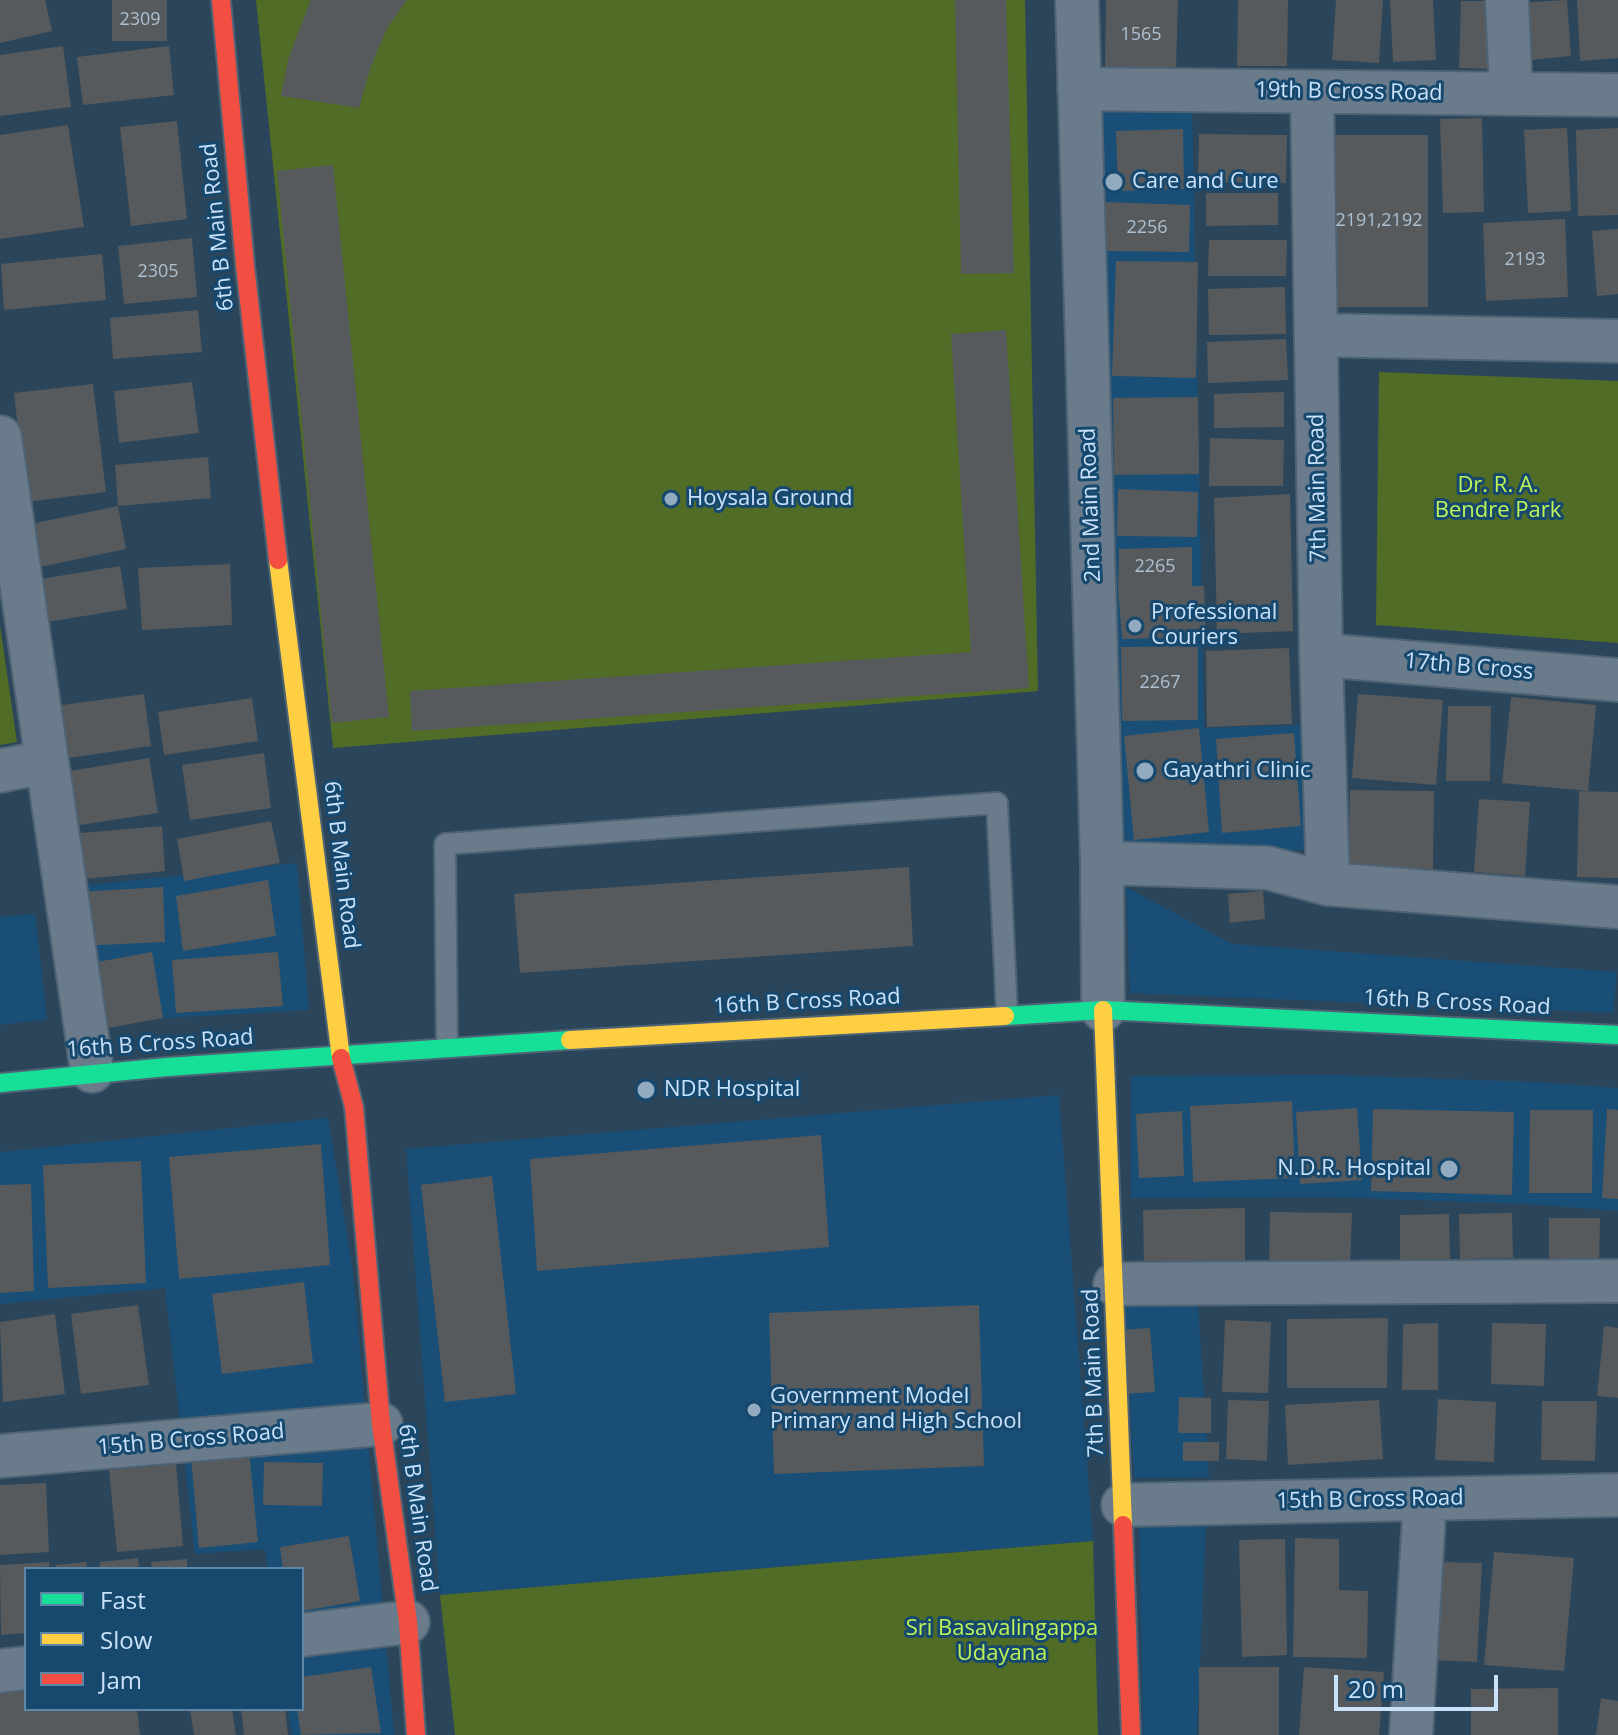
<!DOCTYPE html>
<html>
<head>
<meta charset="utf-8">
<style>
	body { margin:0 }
	#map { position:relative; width:1618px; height:1735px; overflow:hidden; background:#2b455a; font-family:"Open Sans",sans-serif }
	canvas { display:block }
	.legend { position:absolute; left:24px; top:1567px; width:280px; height:144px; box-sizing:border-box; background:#17486e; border:2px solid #5e86a6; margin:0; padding:10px 14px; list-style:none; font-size:24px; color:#c9e2f9 }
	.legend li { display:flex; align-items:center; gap:16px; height:40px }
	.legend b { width:40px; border:2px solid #5e86a6 }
	.scale { position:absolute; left:1334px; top:1675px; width:164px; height:36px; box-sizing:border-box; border:4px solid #c9e2f9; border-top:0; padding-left:10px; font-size:24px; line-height:28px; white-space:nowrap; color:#c9e2f9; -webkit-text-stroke:6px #17486e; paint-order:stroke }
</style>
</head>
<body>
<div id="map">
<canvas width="1618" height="1735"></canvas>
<ul class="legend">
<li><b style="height:10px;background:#16e098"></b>Fast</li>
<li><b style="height:10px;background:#ffcf43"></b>Slow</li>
<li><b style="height:10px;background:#f24e42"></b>Jam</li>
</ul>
<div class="scale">20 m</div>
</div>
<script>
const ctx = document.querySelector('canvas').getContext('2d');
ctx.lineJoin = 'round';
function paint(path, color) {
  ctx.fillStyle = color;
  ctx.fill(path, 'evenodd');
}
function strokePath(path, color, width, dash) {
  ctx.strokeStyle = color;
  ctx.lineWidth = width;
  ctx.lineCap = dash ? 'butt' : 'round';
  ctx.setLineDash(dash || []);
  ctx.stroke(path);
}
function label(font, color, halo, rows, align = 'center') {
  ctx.font = font + ' "Open Sans",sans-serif';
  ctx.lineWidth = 6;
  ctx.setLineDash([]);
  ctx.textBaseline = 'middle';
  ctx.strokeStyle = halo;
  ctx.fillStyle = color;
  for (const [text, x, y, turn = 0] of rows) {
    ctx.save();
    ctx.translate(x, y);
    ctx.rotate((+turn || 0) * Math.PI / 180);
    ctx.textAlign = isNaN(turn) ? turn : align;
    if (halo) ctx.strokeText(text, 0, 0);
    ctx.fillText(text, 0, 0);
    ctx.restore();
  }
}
paint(new Path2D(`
	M 1093,99 L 1192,102 L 1204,728 L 1303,725 L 1310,850 L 1114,852 Z
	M 297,863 L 309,1010 L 92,1022 L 71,887 Z
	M 1126,887 L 1232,944 L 1617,972 L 1613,1013 L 1130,993 Z
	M 35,914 L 47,1019 L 0,1025 L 0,917 Z
	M 1333,1075 L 1536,1082 L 1618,1088 L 1618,1211 L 1528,1204 L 1331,1197 L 1131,1198 L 1131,1076 Z
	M 1059,1095 L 1093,1541 L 440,1595 L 406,1149 Z
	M 328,1118 L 353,1271 L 394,1735 L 292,1735 L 288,1709 L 302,1709 L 302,1569 L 268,1569 L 265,1549 L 195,1554 L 165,1288 L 0,1304 L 0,1152 Z
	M 1125,1303 L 1198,1304 L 1209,1477 L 1134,1478 Z
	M 1139,1522 L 1206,1522 L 1197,1735 L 1143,1735 Z`), '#194e77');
paint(new Path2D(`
	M 256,0 L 1025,0 L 1038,691 L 333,748 Z
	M 1379,372 L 1618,381 L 1618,643 L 1376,625 Z
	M 0,625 L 17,742 L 0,745 Z
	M 1093,1541 L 1098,1735 L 455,1735 L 440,1595 Z`), '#506c26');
paint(new Path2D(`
	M 0,0 L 45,0 L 52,31 L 0,43 Z
	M 112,0 L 167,0 L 167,41 L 112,41 Z
	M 311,0 L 407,0 L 386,30 L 370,69 L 359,108 L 281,96 L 289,56 Z
	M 955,0 L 1006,0 L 1014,273 L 961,274 Z
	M 1106,0 L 1178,0 L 1176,70 L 1105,69 Z
	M 1238,0 L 1288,0 L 1287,66 L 1237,66 Z
	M 1336,0 L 1383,0 L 1379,63 L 1332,60 Z
	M 1390,0 L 1433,0 L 1436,60 L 1393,62 Z
	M 1567,0 L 1571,56 L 1520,61 L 1516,3 Z
	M 1577,0 L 1618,0 L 1618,58 L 1580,61 Z
	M 1461,1 L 1497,1 L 1495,69 L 1459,68 Z
	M 63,46 L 71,107 L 0,116 L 0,55 Z
	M 169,46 L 174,95 L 83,105 L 77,57 Z
	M 1482,118 L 1484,212 L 1443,213 L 1440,119 Z
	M 177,121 L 187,219 L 131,226 L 120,127 Z
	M 68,125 L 84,227 L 0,239 L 0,135 Z
	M 1567,128 L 1571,211 L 1528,213 L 1524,130 Z
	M 1618,128 L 1618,215 L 1578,216 L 1576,130 Z
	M 1183,129 L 1184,189 L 1118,191 L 1116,131 Z
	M 1199,134 L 1287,135 L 1286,183 L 1198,182 Z
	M 1330,135 L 1428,135 L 1428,307 L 1330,307 Z
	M 333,165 L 389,717 L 332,723 L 277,171 Z
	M 1206,193 L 1278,193 L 1278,225 L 1206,226 Z
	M 1105,202 L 1190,205 L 1189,252 L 1103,251 Z
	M 1565,219 L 1568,297 L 1486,301 L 1483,223 Z
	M 1618,229 L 1618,294 L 1597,296 L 1592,231 Z
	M 192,238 L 197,297 L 124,304 L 118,246 Z
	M 1209,240 L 1287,240 L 1286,276 L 1208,276 Z
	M 102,254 L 106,300 L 4,310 L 1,264 Z
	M 1116,261 L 1198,262 L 1196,378 L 1112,376 Z
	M 1285,287 L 1286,334 L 1209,335 L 1208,289 Z
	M 198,310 L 202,352 L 113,359 L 110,318 Z
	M 1006,330 L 1029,688 L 412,731 L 410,691 L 971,652 L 951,334 Z
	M 1286,339 L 1288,380 L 1208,383 L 1207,342 Z
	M 192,382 L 199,433 L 119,443 L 114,391 Z
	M 93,384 L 106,492 L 26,502 L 14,393 Z
	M 1284,392 L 1284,427 L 1214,428 L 1214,394 Z
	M 1198,397 L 1199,474 L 1114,475 L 1113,398 Z
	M 1210,438 L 1284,440 L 1283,486 L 1209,486 Z
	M 208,457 L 211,498 L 118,506 L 115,465 Z
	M 1118,489 L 1198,492 L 1197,537 L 1117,536 Z
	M 1290,494 L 1293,631 L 1217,634 L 1214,498 Z
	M 118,506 L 126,549 L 35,568 L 26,525 Z
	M 1192,547 L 1192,586 L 1204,586 L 1206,637 L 1122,639 L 1118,588 L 1119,549 Z
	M 230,564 L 232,625 L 142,630 L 138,568 Z
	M 120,566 L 127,609 L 35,624 L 28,581 Z
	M 1198,646 L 1198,720 L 1122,721 L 1121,647 Z
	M 1289,648 L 1292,724 L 1207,727 L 1206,651 Z
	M 144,694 L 151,746 L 55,760 L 48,707 Z
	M 1358,694 L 1443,700 L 1436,785 L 1352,778 Z
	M 1511,697 L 1596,705 L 1588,791 L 1502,783 Z
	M 252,698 L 258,741 L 164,755 L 158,712 Z
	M 1448,706 L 1491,706 L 1490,781 L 1446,781 Z
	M 1199,728 L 1209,832 L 1134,840 L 1124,736 Z
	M 1294,733 L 1301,826 L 1222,833 L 1216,739 Z
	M 264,753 L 271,808 L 190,820 L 182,765 Z
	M 149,758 L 158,813 L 61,828 L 52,774 Z
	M 1350,790 L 1434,791 L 1433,874 L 1348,874 Z
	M 1579,791 L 1618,792 L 1618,878 L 1577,877 Z
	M 1479,799 L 1530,802 L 1525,876 L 1474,872 Z
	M 271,821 L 280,863 L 184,881 L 177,839 Z
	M 162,826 L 165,871 L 74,880 L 70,834 Z
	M 909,867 L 913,946 L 520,973 L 514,894 Z
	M 268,880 L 276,936 L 183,951 L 176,896 Z
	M 163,887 L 165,942 L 80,946 L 77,892 Z
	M 1263,891 L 1265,919 L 1230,923 L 1228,894 Z
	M 152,952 L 163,1018 L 108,1028 L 97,962 Z
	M 278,952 L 283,1006 L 176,1013 L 172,960 Z
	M 1292,1101 L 1295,1178 L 1193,1182 L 1190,1106 Z
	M 1357,1108 L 1362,1180 L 1300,1184 L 1296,1112 Z
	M 1373,1109 L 1514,1112 L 1512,1195 L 1371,1191 Z
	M 1607,1109 L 1618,1110 L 1618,1199 L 1602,1198 Z
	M 1530,1110 L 1593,1110 L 1592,1193 L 1529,1193 Z
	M 1182,1111 L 1184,1176 L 1139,1178 L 1136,1114 Z
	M 821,1135 L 829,1247 L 537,1271 L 530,1159 Z
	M 321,1144 L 330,1265 L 179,1279 L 169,1157 Z
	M 141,1161 L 146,1283 L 48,1288 L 43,1165 Z
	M 492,1176 L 516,1394 L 445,1402 L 421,1185 Z
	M 31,1184 L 34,1291 L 0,1293 L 0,1185 Z
	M 1245,1208 L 1245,1265 L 1144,1267 L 1143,1210 Z
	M 1270,1212 L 1352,1213 L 1350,1267 L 1269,1267 Z
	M 1512,1213 L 1513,1258 L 1460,1259 L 1459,1214 Z
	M 1449,1214 L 1450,1261 L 1400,1262 L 1400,1215 Z
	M 1549,1218 L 1600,1218 L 1599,1263 L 1549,1263 Z
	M 304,1282 L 313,1363 L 222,1374 L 212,1294 Z
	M 138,1305 L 149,1385 L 81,1394 L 71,1314 Z
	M 979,1305 L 984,1466 L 774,1474 L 769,1313 Z
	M 55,1314 L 65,1394 L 3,1402 L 0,1322 Z
	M 1388,1318 L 1387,1388 L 1287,1388 L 1287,1319 Z
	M 1225,1320 L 1271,1322 L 1268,1393 L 1222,1392 Z
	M 1438,1323 L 1438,1390 L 1402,1390 L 1403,1324 Z
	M 1492,1323 L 1546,1324 L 1544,1386 L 1491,1384 Z
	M 1604,1326 L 1618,1328 L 1618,1398 L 1597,1396 Z
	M 1150,1328 L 1155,1392 L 1124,1394 L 1120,1330 Z
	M 1179,1397 L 1211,1398 L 1211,1433 L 1178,1433 Z
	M 1438,1399 L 1496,1402 L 1494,1462 L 1435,1460 Z
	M 1228,1400 L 1269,1401 L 1267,1461 L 1226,1459 Z
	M 1379,1400 L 1383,1459 L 1288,1465 L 1285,1405 Z
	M 1542,1401 L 1597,1401 L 1595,1461 L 1541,1460 Z
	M 1183,1442 L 1219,1442 L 1219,1461 L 1183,1461 Z
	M 249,1451 L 258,1542 L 199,1548 L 191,1457 Z
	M 264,1462 L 323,1463 L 322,1506 L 263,1505 Z
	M 176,1464 L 183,1546 L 117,1552 L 109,1470 Z
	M 46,1483 L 49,1552 L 0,1555 L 0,1485 Z
	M 349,1536 L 360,1601 L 302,1611 L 302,1569 L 283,1569 L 280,1547 Z
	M 1295,1538 L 1339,1539 L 1339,1590 L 1368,1591 L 1367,1658 L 1293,1657 Z
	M 1285,1539 L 1287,1655 L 1242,1657 L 1239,1540 Z
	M 1494,1552 L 1574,1558 L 1564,1671 L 1484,1665 Z
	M 138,1558 L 139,1569 L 100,1569 L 100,1562 Z
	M 187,1559 L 187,1569 L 152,1569 L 151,1562 Z
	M 49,1562 L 49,1569 L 26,1569 L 26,1633 L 1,1635 L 0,1565 Z
	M 86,1562 L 87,1569 L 56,1569 L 56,1565 Z
	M 1440,1562 L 1482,1563 L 1477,1662 L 1434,1660 Z
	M 371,1667 L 381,1733 L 301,1735 L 297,1709 L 302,1709 L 302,1677 Z
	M 1199,1667 L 1279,1667 L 1279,1735 L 1199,1735 Z
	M 1304,1667 L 1384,1672 L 1379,1735 L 1299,1735 Z
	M 1558,1688 L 1558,1735 L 1471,1735 L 1471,1689 Z
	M 26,1689 L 26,1709 L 137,1709 L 140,1735 L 0,1735 L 0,1692 Z
	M 1601,1698 L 1618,1701 L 1618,1735 L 1596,1735 Z
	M 190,1709 L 232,1709 L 236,1735 L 194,1735 Z
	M 241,1709 L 285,1709 L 288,1735 L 244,1735 Z`), '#565a5c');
const lane = new Path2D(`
	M 447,1047 L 445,844 L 997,803 L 1007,1014`);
const street = new Path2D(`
	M 1077,0 L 1102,863 L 1103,1010
	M 1507,0 L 1511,94
	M 1079,89 L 1618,95
	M 1312,92 L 1321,655 L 1328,884
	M 1316,335 L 1618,341
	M 0,437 L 92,1071
	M 1321,655 L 1618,680
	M 0,771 L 45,762
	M 1102,863 L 1268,868 L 1328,884 L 1618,907
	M 1115,1284 L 1618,1281
	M 0,1456 L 381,1424
	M 1123,1505 L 1618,1495
	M 302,1635 L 408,1622
	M 0,1671 L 26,1668
	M 1411,1735 L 1425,1499`);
const fast = new Path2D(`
	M 1005,1016 L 1103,1010 L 1618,1035
	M 0,1083 L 167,1067 L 570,1040`);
const slow = new Path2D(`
	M 278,560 L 341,1058
	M 1103,1010 L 1123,1525
	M 570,1040 L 1005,1016`);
const jam = new Path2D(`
	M 221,0 L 245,265 L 278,560
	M 341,1058 L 354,1107 L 381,1424 L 408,1622 L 416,1735
	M 1123,1525 L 1131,1735`);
strokePath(lane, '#4e6374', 24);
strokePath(street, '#4e6374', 46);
strokePath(fast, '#4e6374', 22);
strokePath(slow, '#4e6374', 22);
strokePath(jam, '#4e6374', 22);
strokePath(lane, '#6a7c8c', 20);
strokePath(street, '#6a7c8c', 42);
strokePath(fast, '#16e098', 18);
strokePath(slow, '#ffcf43', 18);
strokePath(jam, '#f24e42', 18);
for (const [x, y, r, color] of [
	[1114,182,10,"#92abc1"],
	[671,499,8,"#92abc1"],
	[1135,626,8,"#92abc1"],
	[1145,771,10,"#92abc1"],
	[646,1090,10,"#92abc1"],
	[1449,1169,10,"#92abc1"],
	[754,1410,8,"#92abc1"]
]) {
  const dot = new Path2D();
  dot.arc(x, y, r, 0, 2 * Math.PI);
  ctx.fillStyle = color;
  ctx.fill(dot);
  strokePath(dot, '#17486e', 3);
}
label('18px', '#acc0d2', null, [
	["2309",140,20],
	["1565",1141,35],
	["2191,2192",1379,221],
	["2256",1147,228],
	["2193",1525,260],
	["2305",158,272],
	["2265",1155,567],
	["2267",1160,683]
]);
label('22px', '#c9e2f9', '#17486e', [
	["19th B Cross Road",1349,92,1],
	["6th B Main Road",218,227,-96],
	["7th Main Road",1318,488,-91],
	["2nd Main Road",1091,505,-92],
	["17th B Cross",1469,667,5],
	["6th B Main Road",341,865,83],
	["16th B Cross Road",807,1002,-3],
	["16th B Cross Road",1457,1003,3],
	["16th B Cross Road",160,1044,-4],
	["7th B Main Road",1094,1373,-92],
	["15th B Cross Road",191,1440,-5],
	["15th B Cross Road",1370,1500,-1],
	["6th B Main Road",417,1508,82]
]);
label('22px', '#c9e2f9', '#17486e', [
	["Care and Cure",1132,182],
	["Hoysala Ground",687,499],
	["Professional",1151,613],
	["Couriers",1151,638],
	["Gayathri Clinic",1163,771],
	["NDR Hospital",664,1090],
	["N.D.R. Hospital",1431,1169,"right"],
	["Government Model",770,1397],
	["Primary and High School",770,1422]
], 'left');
label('22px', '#bef358', '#17486e', [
	["Dr. R. A.",1498,486],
	["Bendre Park",1498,511],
	["Sri Basavalingappa",1002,1629],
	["Udayana",1002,1654]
]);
</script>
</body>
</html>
